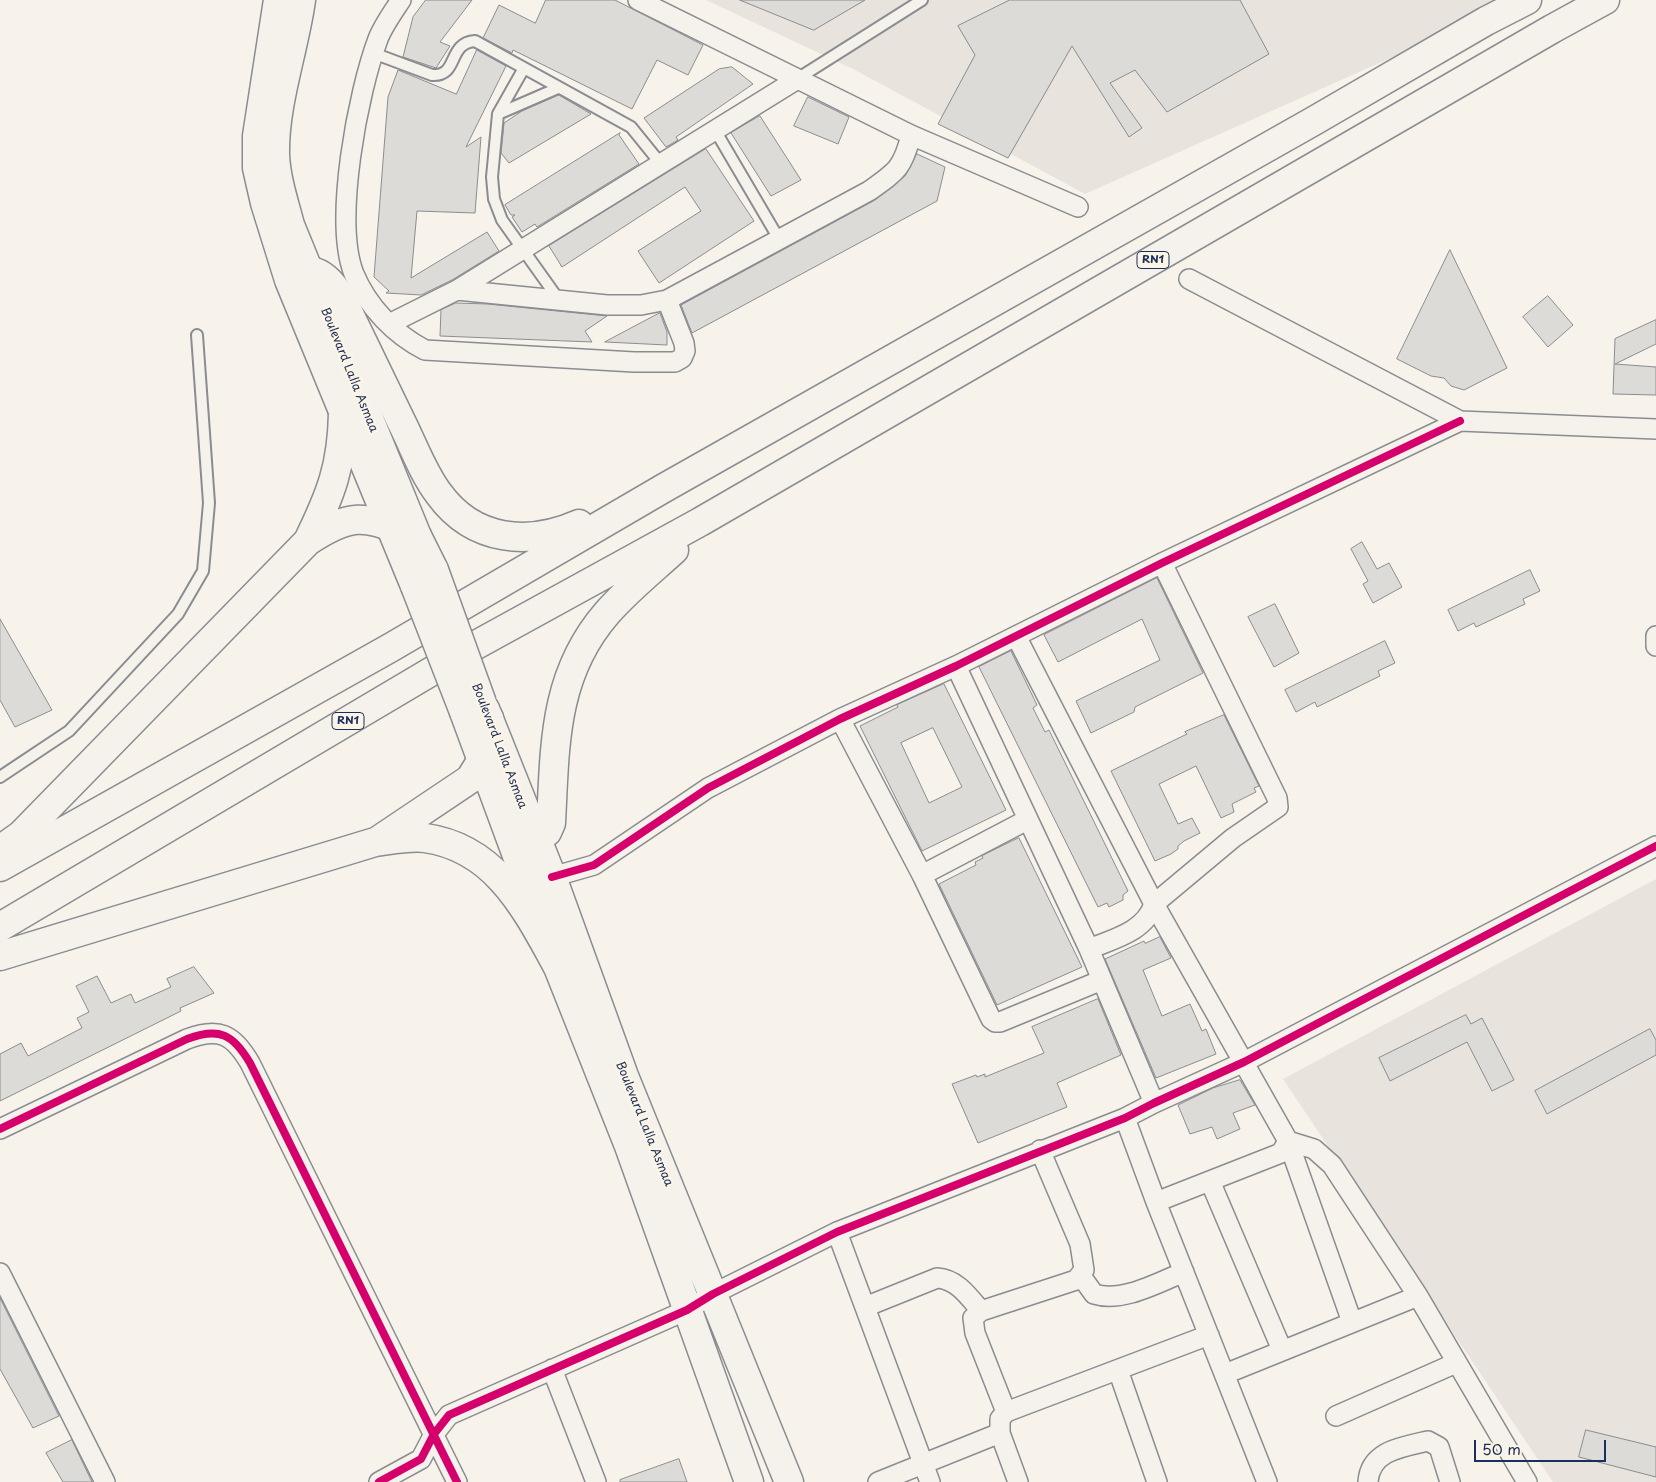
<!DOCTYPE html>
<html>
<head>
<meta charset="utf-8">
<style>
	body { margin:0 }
	#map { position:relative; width:1656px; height:1482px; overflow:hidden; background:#f7f3ea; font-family:"Playpen Sans",sans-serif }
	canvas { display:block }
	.scale { position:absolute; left:1474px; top:1440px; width:132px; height:22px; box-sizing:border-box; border:2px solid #1b2f5e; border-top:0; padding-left:6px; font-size:15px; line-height:18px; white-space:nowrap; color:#1b2f5e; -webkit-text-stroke:4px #fcf5e5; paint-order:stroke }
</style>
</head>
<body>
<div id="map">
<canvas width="1656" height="1482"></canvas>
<div class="scale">50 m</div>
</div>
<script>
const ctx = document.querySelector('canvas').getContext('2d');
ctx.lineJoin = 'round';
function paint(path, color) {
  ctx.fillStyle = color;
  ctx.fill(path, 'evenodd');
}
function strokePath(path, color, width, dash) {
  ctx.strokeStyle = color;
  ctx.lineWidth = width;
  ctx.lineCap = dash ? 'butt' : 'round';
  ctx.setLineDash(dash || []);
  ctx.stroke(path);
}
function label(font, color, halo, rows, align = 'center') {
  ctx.font = font + ' "Playpen Sans",sans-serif';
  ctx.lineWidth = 5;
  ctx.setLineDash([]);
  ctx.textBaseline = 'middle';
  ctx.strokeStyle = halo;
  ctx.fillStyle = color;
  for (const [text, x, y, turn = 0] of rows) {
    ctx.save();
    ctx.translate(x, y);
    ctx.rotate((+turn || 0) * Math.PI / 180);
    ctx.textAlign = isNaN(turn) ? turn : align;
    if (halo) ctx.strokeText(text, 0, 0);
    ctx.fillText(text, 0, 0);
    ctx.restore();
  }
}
paint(new Path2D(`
	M 706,0 L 1521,0 L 1085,194 L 855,70 Z
	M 1656,879 L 1656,1482 L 1553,1482 L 1283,1079 Z`), '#e8e4dd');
const building = new Path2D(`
	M 426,0 L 472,0 L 440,42 L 450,46 L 436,68 L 403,57 L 413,17 Z
	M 546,0 L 615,0 L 703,45 L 688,75 L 657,60 L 632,109 L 513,50 L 512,53 L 483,38 L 499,5 L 535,23 Z
	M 740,0 L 865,0 L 814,30 Z
	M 1010,0 L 1240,0 L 1269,54 L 1167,112 L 1135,70 L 1110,83 L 1142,128 L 1129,137 L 1072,46 L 1008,158 L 938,124 L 975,55 L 958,26 Z
	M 477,50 L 506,66 L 466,147 L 481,137 L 475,213 L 417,211 L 411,278 L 487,232 L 499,251 L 452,280 L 421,295 L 386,293 L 389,291 L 374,277 L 388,97 L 398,70 L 456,94 Z
	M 732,67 L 753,84 L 676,137 L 678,140 L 666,147 L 644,118 L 719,69 Z
	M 559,95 L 591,114 L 509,163 L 501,153 L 504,123 L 522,111 Z
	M 808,97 L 849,117 L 838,144 L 794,126 Z
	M 760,116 L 801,180 L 771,196 L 731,133 Z
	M 620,133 L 619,135 L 639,164 L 537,227 L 535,224 L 522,232 L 512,217 L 515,215 L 511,215 L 505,205 Z
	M 706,149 L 754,221 L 659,283 L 638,251 L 701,211 L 685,187 L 562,267 L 549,246 Z
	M 917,154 L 945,167 L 937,201 L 692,333 L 681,305 L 875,200 L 905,176 Z
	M 1450,250 L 1507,368 L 1464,390 L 1451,386 L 1444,378 L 1431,376 L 1397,359 Z
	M 1548,296 L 1573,325 L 1548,347 L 1523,317 Z
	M 456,303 L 488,304 L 607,316 L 585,331 L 592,342 L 440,336 L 441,310 Z
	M 660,313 L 667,332 L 667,345 L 605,342 Z
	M 1656,320 L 1656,344 L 1615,364 L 1656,367 L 1656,395 L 1613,394 L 1615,339 Z
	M 1362,542 L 1377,569 L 1389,563 L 1402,587 L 1373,603 L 1363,584 L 1368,581 L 1351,549 Z
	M 1530,570 L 1540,591 L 1523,599 L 1525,604 L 1476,627 L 1474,623 L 1458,631 L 1448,610 Z
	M 1157,578 L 1203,673 L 1135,707 L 1134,712 L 1091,733 L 1076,701 L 1160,660 L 1142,619 L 1058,662 L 1044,635 Z
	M 1275,604 L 1299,653 L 1274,667 L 1248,617 Z
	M 0,619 L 52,710 L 15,727 L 0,700 Z
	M 1385,641 L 1395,663 L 1378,671 L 1380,676 L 1317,707 L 1315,702 L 1296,712 L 1285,690 Z
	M 1011,651 L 1037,705 L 1033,708 L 1045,732 L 1049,730 L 1128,891 L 1123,895 L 1123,900 L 1109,907 L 1107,903 L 1098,907 L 979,667 Z
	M 944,684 L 1006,810 L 922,851 L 860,726 L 898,707 L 897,705 ZM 933,728 L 962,787 L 929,803 L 901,743 Z
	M 1224,715 L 1259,786 L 1254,788 L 1256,792 L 1232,804 L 1234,812 L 1221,818 L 1196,766 L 1159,784 L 1178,824 L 1192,818 L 1200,833 L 1184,841 L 1178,846 L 1178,849 L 1171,854 L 1155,861 L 1111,771 L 1187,734 L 1185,732 Z
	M 1019,838 L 1082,967 L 997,1005 L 939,884 L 976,865 L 975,862 L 983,858 L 982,856 Z
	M 1160,937 L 1171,958 L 1143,970 L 1162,1016 L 1190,1004 L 1202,1031 L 1206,1029 L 1216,1054 L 1156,1078 L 1105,959 L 1144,941 L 1145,943 Z
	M 194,967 L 214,993 L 180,1008 L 181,1011 L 0,1101 L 0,1054 L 21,1043 L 28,1056 L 82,1028 L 77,1018 L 89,1012 L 76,986 L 97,976 L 111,1003 L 131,994 L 135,1003 L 171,987 L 167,979 Z
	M 1098,999 L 1121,1055 L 1057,1083 L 1067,1107 L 978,1143 L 952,1084 L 976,1075 L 977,1077 L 985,1074 L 985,1077 L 1044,1053 L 1032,1027 Z
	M 1466,1015 L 1471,1024 L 1482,1018 L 1514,1080 L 1492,1091 L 1467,1042 L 1390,1081 L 1379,1058 Z
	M 1650,1029 L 1656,1040 L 1656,1055 L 1547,1114 L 1535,1091 Z
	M 1240,1080 L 1255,1105 L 1233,1113 L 1240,1129 L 1217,1139 L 1212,1127 L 1190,1134 L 1178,1105 L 1213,1088 Z
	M 0,1298 L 59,1416 L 33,1428 L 0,1369 Z
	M 1586,1430 L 1656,1447 L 1656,1477 L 1579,1457 Z
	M 72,1440 L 92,1482 L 63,1482 L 46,1453 Z
	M 679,1459 L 687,1482 L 620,1482 L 620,1480 Z`);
paint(building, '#dddbd7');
strokePath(building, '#8a8c91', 1);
const lane = new Path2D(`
	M 373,53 L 432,75 C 459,77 447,43 475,41 L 631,127 L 661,164
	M 524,68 L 498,114 L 492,177 L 494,199 L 502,220 L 559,300
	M 797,79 L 922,0
	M 498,114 L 558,88
	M 715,130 L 779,239
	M 0,777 L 69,731 L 178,614 L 203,571 L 209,503 L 197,335`);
const street = new Path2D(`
	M 401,0 C 393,12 383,26 378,39 C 358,92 333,221 354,274 C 368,307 394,334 425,350 L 634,362 L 675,362 L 682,358 L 685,351 L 684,343 L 667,300
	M 638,0 L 911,135 L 1078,207
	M 1189,279 L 1460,421 L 1656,429
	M 457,290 L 607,305 L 641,305 L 667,300 L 869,191 C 896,172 903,168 911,135
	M 389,324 L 457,290 L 796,80
	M 1016,636 L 1154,904 L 1288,1141 L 1352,1322
	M 1656,636 L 1656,646
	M 956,666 L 1089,949 L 1154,1103
	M 840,719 L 922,875 L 991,1019 L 995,1022 L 1000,1022 L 1102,980
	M 922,875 L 1027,820
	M 552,877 L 594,865 L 708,788 L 840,719 L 956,666 L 1162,563 L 1460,421
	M 1089,949 C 1113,939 1145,932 1154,904 L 1233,838 L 1278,807 L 1277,798 L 1162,563
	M 1125,1118 L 1156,1202 L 1267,1482
	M 0,1129 L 187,1039 C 219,1027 233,1034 250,1063 L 457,1482
	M 1210,1181 L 1282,1350
	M 1156,1202 L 1281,1153 L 1288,1141 L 1314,1149 L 1332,1165 L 1418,1296 L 1527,1482
	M 837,1232 L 930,1482
	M 0,1273 L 105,1482
	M 1081,1276 L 1094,1294 C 1122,1303 1157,1283 1184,1272
	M 865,1307 L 937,1278 C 957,1279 969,1297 981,1311
	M 552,1369 L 596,1482
	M 1118,1370 L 1157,1482
	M 1225,1374 L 1418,1296
	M 1006,1412 L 975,1333 L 973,1318 L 981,1311 L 1076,1280 L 1084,1270 L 1080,1244 L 1040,1150
	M 1336,1416 L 1456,1363
	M 379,1482 L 421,1459 L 434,1434 L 449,1415 L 687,1310 L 713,1294 L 837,1232 L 1125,1118 L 1154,1103 L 1244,1062 L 1656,846
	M 878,1482 L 1000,1433
	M 1018,1482 L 1000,1433 L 1000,1419 L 1006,1412 L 1209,1335
	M 1368,1482 C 1370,1451 1401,1447 1428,1441 L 1439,1447 L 1450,1482`);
const secondary = new Path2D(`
	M 278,0 L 257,136 L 257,168 L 265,203 L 289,280 L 415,586
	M 301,0 C 294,50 274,104 275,154 C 276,179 284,202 290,225 L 417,536 L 434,570
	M 485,709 L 552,877 L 624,1076 L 789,1482
	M 464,712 L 558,967 L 629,1146 L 749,1482`);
const highway = new Path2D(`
	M 309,271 C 332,273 345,305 354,324 C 370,357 386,390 402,423 C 414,447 423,473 439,494 C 474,542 529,546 579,524
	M 308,541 C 357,509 366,518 417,536
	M 379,840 L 470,779 L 483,758 L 489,718
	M 536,840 L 547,832 L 551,823 C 555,746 553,675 607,613 C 627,590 651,571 674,550
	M 0,850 L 21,835 L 308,541 C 331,494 342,466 343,413
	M 0,867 L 390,648 L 664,488 L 1312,122 L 1486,21 L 1527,0
	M 0,927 L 476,645 L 700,522 L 1552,29 L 1605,0
	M 0,956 L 375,842 C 391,840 410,836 425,838 C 497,848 527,911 558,967`);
strokePath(lane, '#8a8c91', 14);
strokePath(street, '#8a8c91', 22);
strokePath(secondary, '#8a8c91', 31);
strokePath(highway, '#8a8c91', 31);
strokePath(lane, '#f5f2ec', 10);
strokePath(street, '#f5f2ec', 19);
strokePath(secondary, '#f5f2ec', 28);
strokePath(highway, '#f5f2ec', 28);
const secondaryBridge = new Path2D(`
	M 434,570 L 482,703
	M 415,586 L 464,712`);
strokePath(secondaryBridge, '#8a8c91', 31, []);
strokePath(secondaryBridge, '#f5f2ec', 28);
strokePath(new Path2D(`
	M 552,877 L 594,865 L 708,788 L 840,719 L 956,666 L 1162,563 L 1460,421
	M 0,1129 L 187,1039 C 219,1027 233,1034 250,1063 L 457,1482
	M 379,1482 L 421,1459 L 434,1434 L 449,1415 L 687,1310 L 713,1294 L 837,1232 L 1125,1118 L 1154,1103 L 1244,1062 L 1656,846`), '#d6006c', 8);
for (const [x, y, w] of [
	[1153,260,32],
	[348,721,32]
]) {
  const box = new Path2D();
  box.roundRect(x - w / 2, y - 8.5, w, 17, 4);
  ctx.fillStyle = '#fcf5e5';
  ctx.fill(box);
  strokePath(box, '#1b2f5e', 1);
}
label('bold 11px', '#1b2f5e', null, [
	["RN1",1153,260],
	["RN1",348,721]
]);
label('12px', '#1b2f5e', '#fcf5e5', [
	["Boulevard Lalla Asmaa",349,370,68],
	["Boulevard Lalla Asmaa",499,746,69],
	["Boulevard Lalla Asmaa",644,1124,68]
]);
</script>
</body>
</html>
